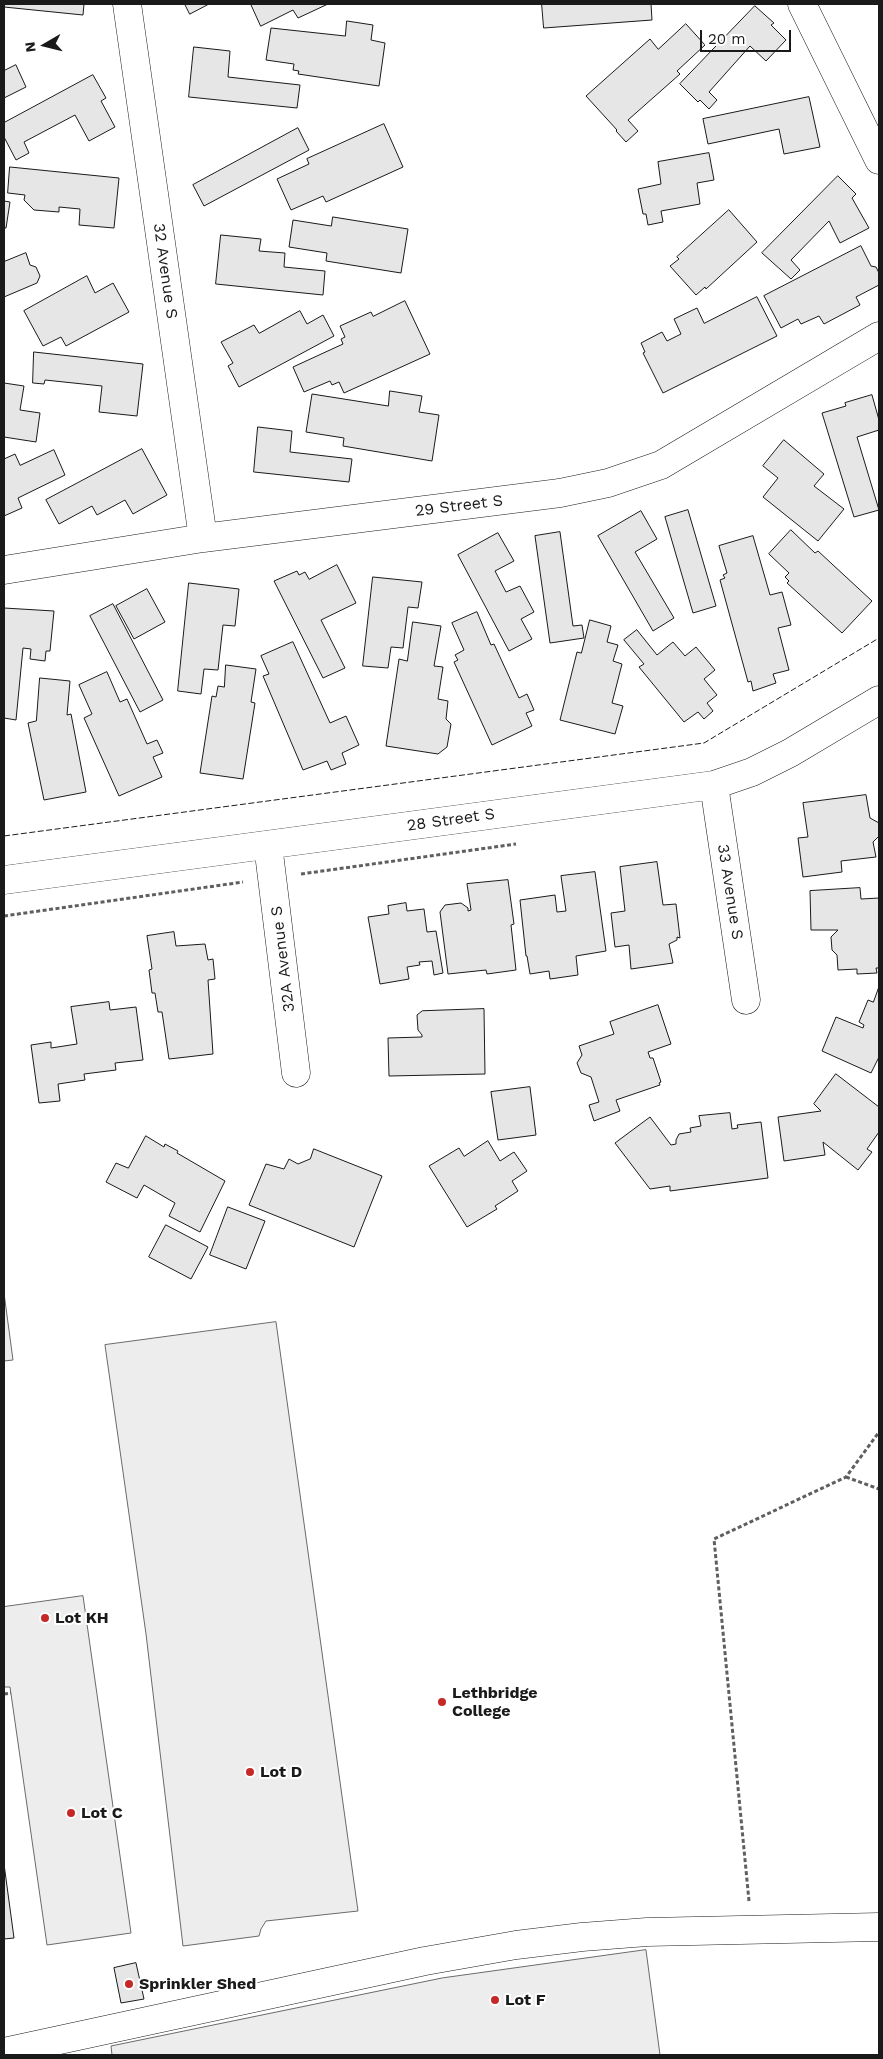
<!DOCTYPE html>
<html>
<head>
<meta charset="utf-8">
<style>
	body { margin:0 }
	#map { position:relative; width:883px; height:2059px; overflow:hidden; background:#fff; font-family:"Work Sans",sans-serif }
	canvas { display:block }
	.frame { position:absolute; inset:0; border:5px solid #1a1a1a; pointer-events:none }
	.north { position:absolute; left:20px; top:20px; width:50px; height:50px; -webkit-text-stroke:4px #fff; paint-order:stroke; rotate:262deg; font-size:14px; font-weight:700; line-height:20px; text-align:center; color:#1a1a1a }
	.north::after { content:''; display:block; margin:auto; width:18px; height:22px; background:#1a1a1a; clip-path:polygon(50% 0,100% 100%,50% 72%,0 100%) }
	.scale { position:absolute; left:700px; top:30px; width:91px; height:22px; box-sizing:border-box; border:2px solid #1a1a1a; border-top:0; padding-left:6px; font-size:15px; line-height:18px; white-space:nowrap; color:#1a1a1a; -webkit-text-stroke:4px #fff; paint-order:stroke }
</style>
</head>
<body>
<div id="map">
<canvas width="883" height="2059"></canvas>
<div class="frame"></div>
<div class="north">N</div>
<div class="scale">20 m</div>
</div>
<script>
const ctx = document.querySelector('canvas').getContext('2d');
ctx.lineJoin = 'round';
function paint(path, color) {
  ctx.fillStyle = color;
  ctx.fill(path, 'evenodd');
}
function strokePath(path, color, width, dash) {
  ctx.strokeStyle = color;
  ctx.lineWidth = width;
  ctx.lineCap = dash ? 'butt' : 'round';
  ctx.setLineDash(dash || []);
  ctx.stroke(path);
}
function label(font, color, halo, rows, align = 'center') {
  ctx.font = font + ' "Work Sans",sans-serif';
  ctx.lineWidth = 4;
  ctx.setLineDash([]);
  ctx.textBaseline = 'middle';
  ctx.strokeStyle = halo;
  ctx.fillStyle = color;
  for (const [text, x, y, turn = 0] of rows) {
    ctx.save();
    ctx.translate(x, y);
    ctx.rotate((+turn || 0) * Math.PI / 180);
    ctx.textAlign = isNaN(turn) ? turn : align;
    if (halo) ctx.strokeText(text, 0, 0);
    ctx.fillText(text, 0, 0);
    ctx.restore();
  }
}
const parking = new Path2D(`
	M 4,1293 L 13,1360 L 4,1361 Z
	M 276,1322 L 358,1911 L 266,1921 L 261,1929 L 259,1936 L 183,1946 L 146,1634 L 105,1345 Z
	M 83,1596 L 131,1933 L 47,1945 L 10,1687 L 4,1687 L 4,1607 Z
	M 646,1950 L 660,2055 L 112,2055 L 111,2046 L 442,1978 Z`);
paint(parking, '#ededed');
strokePath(parking, '#6a6a6a', 1);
const building = new Path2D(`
	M 4,4 L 84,4 L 83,15 L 4,7 Z
	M 185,4 L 209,4 L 190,14 Z
	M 251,4 L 328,4 L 298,18 L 293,10 L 261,26 Z
	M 542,4 L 651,4 L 652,20 L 544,28 Z
	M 755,6 L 774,23 L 771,25 L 786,40 L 766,61 L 750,46 L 709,92 L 717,100 L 709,109 L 700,100 L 698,102 L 680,84 Z
	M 347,21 L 373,25 L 371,40 L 385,43 L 379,86 L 298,74 L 299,71 L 293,70 L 294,64 L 266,60 L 271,28 L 345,36 Z
	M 686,24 L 705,45 L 677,71 L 680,74 L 628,120 L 638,131 L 626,142 L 616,131 L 617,130 L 586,96 L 650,39 L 658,49 Z
	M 194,47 L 230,51 L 228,77 L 300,85 L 297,108 L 189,97 Z
	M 16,65 L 26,87 L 4,98 L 4,71 Z
	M 93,75 L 106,98 L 101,101 L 115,127 L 89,141 L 75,115 L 24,142 L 29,153 L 16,160 L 4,137 L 4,123 Z
	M 809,97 L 820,147 L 784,154 L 779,129 L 708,144 L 703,119 Z
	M 384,124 L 403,167 L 326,202 L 323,196 L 291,210 L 277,179 L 309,164 L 307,159 Z
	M 298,128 L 309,150 L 204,206 L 193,185 Z
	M 709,153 L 714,180 L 697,183 L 700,204 L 661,211 L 663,222 L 648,225 L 646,214 L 643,214 L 638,189 L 661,184 L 658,162 Z
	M 10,167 L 119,178 L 114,228 L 79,225 L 80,209 L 59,207 L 59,212 L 34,210 L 24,200 L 25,195 L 8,193 Z
	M 838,176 L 856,194 L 852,198 L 869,228 L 840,243 L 829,221 L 791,260 L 800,270 L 791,279 L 762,253 Z
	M 4,201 L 10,202 L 6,228 L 4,228 Z
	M 729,210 L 757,242 L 706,289 L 705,287 L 696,295 L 670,266 L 679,259 L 677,257 Z
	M 333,217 L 408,229 L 401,273 L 326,261 L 327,253 L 289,247 L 293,220 L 331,226 Z
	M 221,235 L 261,239 L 259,251 L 285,253 L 284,267 L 325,271 L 323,295 L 216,284 Z
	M 861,246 L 871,266 L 876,267 L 879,273 L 879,285 L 856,297 L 860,305 L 824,324 L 819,316 L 801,324 L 798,319 L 781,328 L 764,296 Z
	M 26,253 L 30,265 L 36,267 L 40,276 L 37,283 L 4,297 L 4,262 Z
	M 87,276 L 95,293 L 113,283 L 129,312 L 66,346 L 61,337 L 43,346 L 24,311 Z
	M 757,297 L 777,336 L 663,393 L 643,353 L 645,352 L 641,343 L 662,332 L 667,341 L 681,334 L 674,319 L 697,308 L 704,323 Z
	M 405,301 L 430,354 L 344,393 L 339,382 L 332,385 L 330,381 L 304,392 L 293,367 L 343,344 L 341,339 L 345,337 L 340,326 L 371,312 L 373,316 Z
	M 300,311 L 307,324 L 323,315 L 334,336 L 239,387 L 228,366 L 233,363 L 221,342 L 254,325 L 259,333 Z
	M 34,352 L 143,364 L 137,416 L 99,412 L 102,386 L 45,380 L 44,384 L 33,383 Z
	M 4,383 L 24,386 L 20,410 L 40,413 L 36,442 L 4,437 Z
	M 390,391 L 422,396 L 419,412 L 439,415 L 432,461 L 343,446 L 344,438 L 306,432 L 312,394 L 388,406 Z
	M 872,395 L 879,420 L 879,430 L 857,437 L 879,510 L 854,517 L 822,413 L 846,406 L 845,403 Z
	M 258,427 L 292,431 L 290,452 L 352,459 L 349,482 L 254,472 Z
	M 784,440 L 824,474 L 814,486 L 844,509 L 818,541 L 763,497 L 778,478 L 763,466 Z
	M 142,449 L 167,495 L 133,514 L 125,500 L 97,515 L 92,506 L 59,524 L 46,500 Z
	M 54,450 L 65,475 L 18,498 L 22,508 L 4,516 L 4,459 L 15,454 L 20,465 Z
	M 688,510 L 716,606 L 693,613 L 665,517 Z
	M 641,511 L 657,539 L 635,552 L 674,618 L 653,631 L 598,536 Z
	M 791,530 L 815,553 L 818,551 L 872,601 L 842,633 L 787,583 L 789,581 L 785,577 L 789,573 L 769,554 Z
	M 560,532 L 573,626 L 582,625 L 584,638 L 550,643 L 535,536 Z
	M 498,533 L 514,561 L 495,571 L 506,592 L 520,586 L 534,612 L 521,619 L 532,639 L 509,651 L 458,555 Z
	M 753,536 L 770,595 L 782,592 L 791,625 L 778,628 L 789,670 L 773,674 L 776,683 L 753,691 L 751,681 L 748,682 L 720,580 L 725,578 L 723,575 L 727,573 L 719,546 Z
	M 337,565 L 356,603 L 321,620 L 345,668 L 323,678 L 274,581 L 297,571 L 299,575 L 305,572 L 309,579 Z
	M 373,577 L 422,582 L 418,608 L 408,607 L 403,648 L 391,647 L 388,668 L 363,666 Z
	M 189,583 L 239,589 L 235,626 L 223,625 L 218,670 L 204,669 L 201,694 L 178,691 Z
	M 147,589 L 165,622 L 134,639 L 116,606 Z
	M 113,604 L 163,700 L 140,712 L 90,616 Z
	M 4,608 L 54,611 L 50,651 L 46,651 L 45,661 L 30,659 L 31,649 L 23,648 L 16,720 L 4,718 Z
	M 477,612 L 491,645 L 494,644 L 519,698 L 527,694 L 534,710 L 526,713 L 532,726 L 492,745 L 454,662 L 458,660 L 455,655 L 464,650 L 452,623 Z
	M 590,620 L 611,626 L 607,642 L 618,645 L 613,661 L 622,664 L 612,703 L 623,706 L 615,734 L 560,720 L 577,652 L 581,653 Z
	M 413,622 L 441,626 L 434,666 L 443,667 L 438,699 L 448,701 L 446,719 L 451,724 L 447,747 L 438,754 L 386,746 L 399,659 L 407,661 Z
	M 637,630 L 657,655 L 673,642 L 685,656 L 696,647 L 715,670 L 704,679 L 717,695 L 707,703 L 713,711 L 704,719 L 698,712 L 684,722 L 639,667 L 644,664 L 624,640 Z
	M 293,642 L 330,723 L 346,716 L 359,745 L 342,753 L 346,764 L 331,770 L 327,761 L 303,770 L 263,676 L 269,674 L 261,656 Z
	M 226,665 L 256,669 L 251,702 L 255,703 L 243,779 L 200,773 L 212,696 L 216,697 L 218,686 L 224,687 Z
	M 107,672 L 120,702 L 127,699 L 147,744 L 157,740 L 163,753 L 153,757 L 162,777 L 119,796 L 84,718 L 92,714 L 79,685 Z
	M 40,678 L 70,681 L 67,715 L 71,714 L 86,792 L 44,800 L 28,723 L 36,721 Z
	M 866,795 L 870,818 L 879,823 L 879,836 L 873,842 L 876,857 L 841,861 L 842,872 L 803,877 L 798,838 L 808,837 L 803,803 Z
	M 657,862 L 663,905 L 676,904 L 680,938 L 677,937 L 677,940 L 669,944 L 673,963 L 631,969 L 629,945 L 615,947 L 611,913 L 625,911 L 620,867 Z
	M 595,872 L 606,951 L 576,956 L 578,975 L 550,979 L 549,971 L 530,974 L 527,956 L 526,956 L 520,900 L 555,895 L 557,912 L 566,911 L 561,876 Z
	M 508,880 L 514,924 L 511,925 L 516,970 L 487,974 L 486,970 L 448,974 L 440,912 L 445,905 L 461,903 L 468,908 L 468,911 L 471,910 L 467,884 Z
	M 860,888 L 861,899 L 879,898 L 879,968 L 876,968 L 877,973 L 857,974 L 857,969 L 838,970 L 837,955 L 832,950 L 831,937 L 838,930 L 811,930 L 810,891 Z
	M 406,903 L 407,911 L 424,909 L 427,932 L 436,931 L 443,973 L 434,975 L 432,961 L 419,962 L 420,965 L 407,967 L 409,979 L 380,984 L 368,917 L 389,914 L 388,906 Z
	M 174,932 L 176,946 L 205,944 L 208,960 L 213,959 L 215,979 L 208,980 L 213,1054 L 169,1059 L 162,1012 L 158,1012 L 155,993 L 152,993 L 149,970 L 152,969 L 147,936 Z
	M 879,987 L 879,1057 L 871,1073 L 822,1051 L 836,1017 L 863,1028 L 864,1025 L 859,1022 L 868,1000 L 873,1002 Z
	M 109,1002 L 110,1010 L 136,1007 L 143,1060 L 115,1063 L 116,1070 L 84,1074 L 85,1080 L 58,1084 L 60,1101 L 39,1103 L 31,1045 L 51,1042 L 51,1048 L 77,1044 L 71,1007 Z
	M 658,1005 L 671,1044 L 648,1052 L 650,1058 L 653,1058 L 661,1082 L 659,1083 L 660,1085 L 616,1100 L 620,1111 L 594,1121 L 589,1105 L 599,1102 L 591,1077 L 581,1073 L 577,1063 L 582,1055 L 579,1046 L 614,1034 L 610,1022 Z
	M 484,1009 L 485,1074 L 389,1076 L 388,1038 L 422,1037 L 422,1035 L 418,1030 L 417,1015 L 422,1011 Z
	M 836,1074 L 879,1107 L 879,1132 L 867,1149 L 872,1152 L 858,1170 L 823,1142 L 825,1155 L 784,1161 L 778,1117 L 821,1111 L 814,1104 Z
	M 530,1087 L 536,1135 L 498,1140 L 491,1092 Z
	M 730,1113 L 732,1129 L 738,1128 L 737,1125 L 761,1122 L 768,1178 L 670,1191 L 670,1186 L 650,1189 L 615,1143 L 650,1117 L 671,1145 L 676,1144 L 676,1140 L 679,1134 L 691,1132 L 690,1128 L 701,1126 L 699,1116 Z
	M 146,1136 L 164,1147 L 165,1144 L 178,1151 L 177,1153 L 225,1181 L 200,1232 L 169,1216 L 175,1203 L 144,1185 L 137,1198 L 106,1182 L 116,1163 L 128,1168 Z
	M 488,1141 L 500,1161 L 514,1152 L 527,1171 L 512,1181 L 518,1191 L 495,1206 L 497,1209 L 467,1227 L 429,1166 L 459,1148 L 464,1156 Z
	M 314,1149 L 382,1176 L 354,1247 L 249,1205 L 266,1164 L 284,1169 L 289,1159 L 298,1164 L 310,1159 Z
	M 228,1207 L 265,1221 L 246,1269 L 210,1255 Z
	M 166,1225 L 208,1247 L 191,1279 L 149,1257 Z
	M 4,1864 L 14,1938 L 4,1939 Z
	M 136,1963 L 144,1999 L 121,2003 L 114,1968 Z`);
paint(building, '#e6e6e6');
strokePath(building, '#1a1a1a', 1);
const minor = new Path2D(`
	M 127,4 L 203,538
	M 802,4 L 879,160
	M 4,570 L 203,538 L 560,493 L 608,483 L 661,465 L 879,336
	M 714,785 L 746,1000
	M 268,845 L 296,1073
	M 4,880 L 714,785 L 752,772 L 790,753 L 879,700
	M 4,2052 L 425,1961 L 516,1945 L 582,1937 L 647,1932 L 879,1927`);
strokePath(minor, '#1a1a1a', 29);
strokePath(new Path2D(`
	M 301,874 L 516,844
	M 4,916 L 243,882
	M 846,1477 L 879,1489
	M 4,1694 L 11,1693
	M 749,1901 L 714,1539 L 846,1477 L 879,1432`), '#5f5f5f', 3, [4, 2.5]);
strokePath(minor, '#fff', 28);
strokePath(new Path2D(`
	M 4,836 L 704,743 L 879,638`), '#1a1a1a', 1, [6, 2.5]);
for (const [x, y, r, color] of [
	[45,1618,5,"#c62828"],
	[442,1702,5,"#c62828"],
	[250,1772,5,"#c62828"],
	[71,1813,5,"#c62828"],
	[129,1984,5,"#c62828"],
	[495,2000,5,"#c62828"]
]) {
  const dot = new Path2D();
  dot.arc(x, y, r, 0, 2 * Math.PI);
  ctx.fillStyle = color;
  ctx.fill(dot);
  strokePath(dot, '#fff', 2);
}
label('16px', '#1a1a1a', '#fff', [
	["32 Avenue S",165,271,82],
	["29 Street S",459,506,-7],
	["28 Street S",451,820,-8],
	["33 Avenue S",730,892,81],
	["32A Avenue S",283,959,-97]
]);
label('bold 16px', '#1a1a1a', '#fff', [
	["Lot KH",55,1618],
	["Lethbridge",452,1693],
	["College",452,1711],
	["Lot D",260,1772],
	["Lot C",81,1813],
	["Sprinkler Shed",139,1984],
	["Lot F",505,2000]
], 'left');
</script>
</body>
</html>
